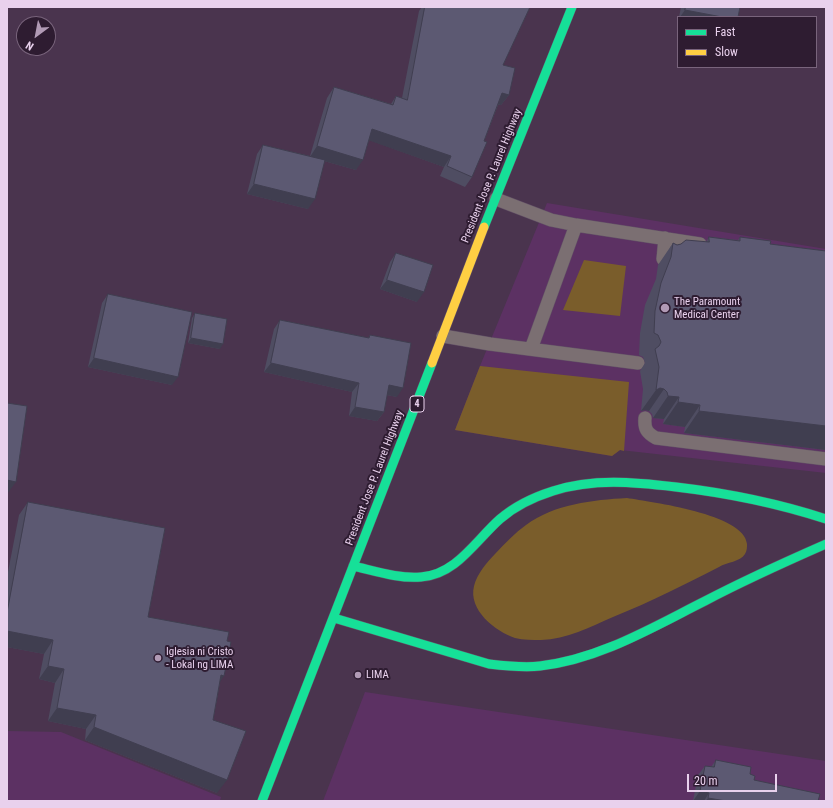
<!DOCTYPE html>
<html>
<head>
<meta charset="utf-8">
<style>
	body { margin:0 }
	#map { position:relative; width:833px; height:808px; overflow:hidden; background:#4a344e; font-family:"Roboto Condensed",sans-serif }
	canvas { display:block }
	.frame { position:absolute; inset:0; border:8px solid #e9d1ed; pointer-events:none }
	.legend { position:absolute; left:677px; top:16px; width:140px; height:52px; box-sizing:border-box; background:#2e1c31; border:1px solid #79647c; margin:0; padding:5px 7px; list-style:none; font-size:12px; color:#e9d1ed }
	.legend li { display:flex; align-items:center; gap:8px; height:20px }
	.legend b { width:20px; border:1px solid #79647c }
	.north { position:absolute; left:16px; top:16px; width:40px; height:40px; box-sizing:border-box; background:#2e1c31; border:1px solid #79647c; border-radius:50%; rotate:212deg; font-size:11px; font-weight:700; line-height:16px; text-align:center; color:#e9d1ed }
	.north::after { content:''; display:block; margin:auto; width:14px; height:18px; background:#b19ab5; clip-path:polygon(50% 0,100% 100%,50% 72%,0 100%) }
	.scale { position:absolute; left:687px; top:774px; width:90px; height:18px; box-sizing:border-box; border:2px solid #e9d1ed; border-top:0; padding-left:5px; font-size:12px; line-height:14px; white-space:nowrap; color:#e9d1ed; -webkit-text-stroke:3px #2e1c31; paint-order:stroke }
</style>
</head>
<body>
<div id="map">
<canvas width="833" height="808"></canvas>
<div class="frame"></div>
<ul class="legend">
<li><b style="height:5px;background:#16e098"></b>Fast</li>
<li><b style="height:5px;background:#ffcf43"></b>Slow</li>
</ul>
<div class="north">N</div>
<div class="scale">20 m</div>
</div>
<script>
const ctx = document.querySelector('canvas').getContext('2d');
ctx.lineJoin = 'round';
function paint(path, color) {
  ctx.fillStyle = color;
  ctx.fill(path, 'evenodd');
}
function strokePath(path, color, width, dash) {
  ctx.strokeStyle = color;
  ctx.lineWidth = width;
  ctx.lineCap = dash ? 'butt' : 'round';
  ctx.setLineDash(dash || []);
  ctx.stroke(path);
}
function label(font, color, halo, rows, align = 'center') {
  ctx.font = font + ' "Roboto Condensed",sans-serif';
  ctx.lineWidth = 4;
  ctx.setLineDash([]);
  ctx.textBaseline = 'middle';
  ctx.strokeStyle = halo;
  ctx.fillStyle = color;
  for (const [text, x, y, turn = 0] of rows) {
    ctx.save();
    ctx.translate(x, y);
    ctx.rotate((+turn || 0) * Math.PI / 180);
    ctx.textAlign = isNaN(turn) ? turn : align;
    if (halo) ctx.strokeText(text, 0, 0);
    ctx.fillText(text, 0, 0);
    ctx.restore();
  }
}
paint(new Path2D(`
	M 547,203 L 826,249 L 826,473 L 620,450 L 612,456 L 455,430 L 480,366 Z
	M 365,692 L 826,761 L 826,801 L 323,801 Z
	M 7,731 L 61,732 L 221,797 L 220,801 L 7,801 Z`), '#5c3163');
paint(new Path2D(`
	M 584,260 L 626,266 L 620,316 L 563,310 Z
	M 480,366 L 629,382 L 624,451 L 620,450 L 612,456 L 455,430 Z
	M 627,498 C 651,502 745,514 747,544 C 747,547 747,551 745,554 C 740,562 727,562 719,567 C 703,575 686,584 669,592 C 651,601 632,609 613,617 C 590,627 567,639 541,640 C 533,640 523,640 515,638 C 495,631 468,610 474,586 C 477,574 487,562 495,554 C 505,543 515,533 526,525 C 554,504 593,500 627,498 Z`), '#7a5d2b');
const lane = new Path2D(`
	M 496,199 L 551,220 L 576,225 L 700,244
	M 663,259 L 665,238
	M 443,336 L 490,344 L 638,363
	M 531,349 L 576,225
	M 645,418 C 644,429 647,433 656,438 L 826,459`);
const fast = new Path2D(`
	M 484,227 L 572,7
	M 353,566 C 375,571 399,579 421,577 C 456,575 476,540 500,519 C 515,506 534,497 553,491 C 593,478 634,482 676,487 C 727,493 777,503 826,519
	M 334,618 L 489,664 C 506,666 523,668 540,666 C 600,659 653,627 705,601 C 745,580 785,562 826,544
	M 262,801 L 432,363`);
const slow = new Path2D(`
	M 432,363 L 484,227`);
strokePath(lane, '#625066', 14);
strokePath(fast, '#625066', 10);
strokePath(slow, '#625066', 10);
strokePath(lane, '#7b6f72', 13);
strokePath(fast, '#16e098', 9);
strokePath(slow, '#ffcf43', 9);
paint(new Path2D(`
	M 422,7 L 530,7 L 503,65 L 509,95 L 501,105 L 498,105 L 484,141 L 472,177 L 465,187 L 440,176 L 444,167 L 369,140 L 356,170 L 324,161 L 308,209 L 247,194 L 257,154 L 263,145 L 310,156 L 327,98 L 334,87 L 391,104 L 396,96 L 402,98 L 419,11 Z
	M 681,7 L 740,7 L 738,17 L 679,17 Z
	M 709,237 L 738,240 L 740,237 L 770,244 L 826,251 L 826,450 L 684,433 L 685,427 L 663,424 L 664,419 L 653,418 L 652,414 L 649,411 L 645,410 L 641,411 L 643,389 L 640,371 L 645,363 L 643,357 L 639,355 L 640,333 L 645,305 L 656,279 L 658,265 L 673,243 L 677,245 L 706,242 Z
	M 396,253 L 417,302 L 380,289 L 390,262 Z
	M 108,294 L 172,385 L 88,367 L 102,303 Z
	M 195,313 L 220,349 L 188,343 L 192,318 Z
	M 280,320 L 368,338 L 370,335 L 397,397 L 387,395 L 384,412 L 377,421 L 349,416 L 352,392 L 264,372 L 274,329 Z
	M 28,502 L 148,617 L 220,682 L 213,720 L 217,793 L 85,740 L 86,729 L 48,721 L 55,683 L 39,679 L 44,654 L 7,647 L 7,577 L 19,515 Z
	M 716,760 L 750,774 L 754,780 L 818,801 L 693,801 L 698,775 L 705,766 L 711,767 Z`), '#4f4d62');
paint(new Path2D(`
	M 685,10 L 722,17 L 680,17 Z
	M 502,93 L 509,95 L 501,105 L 495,104 Z
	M 372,129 L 451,156 L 444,167 L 365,139 Z
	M 317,146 L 363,160 L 356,170 L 310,157 Z
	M 254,184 L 315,199 L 308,209 L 247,194 Z
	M 387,280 L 424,292 L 417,302 L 380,289 Z
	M 191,338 L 223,344 L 220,349 L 188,343 Z
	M 94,358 L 178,377 L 172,385 L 88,367 Z
	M 271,363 L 359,383 L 352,392 L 264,372 Z
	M 389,385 L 403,388 L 397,397 L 382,394 Z
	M 660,388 L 664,389 L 649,411 L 645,410 L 641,411 L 656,390 Z
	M 668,396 L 679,397 L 664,419 L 653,418 Z
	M 678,402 L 700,405 L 685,427 L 663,424 Z
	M 355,407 L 384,412 L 377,421 L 349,416 Z
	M 699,411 L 826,426 L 826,450 L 684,433 Z
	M 7,480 L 16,482 L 7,494 Z
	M 7,631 L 53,640 L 44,654 L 7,647 Z
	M 48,666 L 64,669 L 55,683 L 39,679 Z
	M 221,675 L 224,676 L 215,689 Z
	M 57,708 L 96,715 L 86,729 L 48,721 Z
	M 94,727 L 227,780 L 217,793 L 85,740 Z
	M 700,791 L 709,793 L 704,801 L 693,801 Z
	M 708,798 L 726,801 L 706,801 Z`), '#403e50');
const building = new Path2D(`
	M 425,7 L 530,7 L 503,65 L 515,68 L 509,95 L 502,93 L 484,141 L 487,142 L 472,177 L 447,166 L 451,156 L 372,129 L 363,160 L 317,146 L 334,87 L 393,105 L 396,96 L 407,100 Z
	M 686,7 L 740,7 L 738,17 L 722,17 L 685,10 Z
	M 263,145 L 325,160 L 315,199 L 254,184 Z
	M 709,237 L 740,241 L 740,237 L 771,241 L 770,244 L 826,251 L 826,426 L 699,411 L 700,405 L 678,402 L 679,397 L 668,396 L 667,392 L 664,389 L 660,388 L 656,390 L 659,367 L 655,349 L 659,346 L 661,342 L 658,335 L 654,333 L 655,311 L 661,283 L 671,257 L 673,243 L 677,245 L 681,244 L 686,240 L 709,242 Z
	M 396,253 L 433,265 L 424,292 L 387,280 Z
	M 108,294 L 192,312 L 178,377 L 94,358 Z
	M 195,313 L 227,319 L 223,344 L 191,338 Z
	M 280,320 L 369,338 L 370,335 L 411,343 L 403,388 L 389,385 L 384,412 L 355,407 L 359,383 L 271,363 Z
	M 7,403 L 27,406 L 16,482 L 7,480 Z
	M 28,502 L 165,528 L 148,617 L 229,632 L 227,641 L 231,642 L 224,676 L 221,675 L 213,720 L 246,731 L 227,780 L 94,727 L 96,715 L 57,708 L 64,669 L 48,666 L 53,640 L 7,631 L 7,613 Z
	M 716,760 L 751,767 L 750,774 L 755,776 L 754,780 L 820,794 L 818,801 L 726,801 L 708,798 L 709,793 L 700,791 L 705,766 L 714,767 Z`);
paint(building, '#5c5972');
strokePath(building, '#403e50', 1);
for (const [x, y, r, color] of [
	[665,308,5,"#b19ab5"],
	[158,658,4,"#b19ab5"],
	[358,675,4,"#b19ab5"]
]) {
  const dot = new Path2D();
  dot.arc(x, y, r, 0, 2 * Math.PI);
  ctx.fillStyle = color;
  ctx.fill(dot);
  strokePath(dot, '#2e1c31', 1.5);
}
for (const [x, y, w] of [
	[417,404,14]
]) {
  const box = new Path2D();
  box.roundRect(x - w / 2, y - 8, w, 16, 3);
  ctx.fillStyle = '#2e1c31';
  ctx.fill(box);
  strokePath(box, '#e9d1ed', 1);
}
label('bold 10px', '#e9d1ed', null, [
	["4",417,404]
]);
label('11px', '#e9d1ed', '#2e1c31', [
	["President Jose P. Laurel Highway",492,176,-68],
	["President Jose P. Laurel Highway",375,478,-69]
]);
label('11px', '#e9d1ed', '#2e1c31', [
	["The Paramount",674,302],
	["Medical Center",674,315],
	["Iglesia ni Cristo",166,652],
	["- Lokal ng LIMA",166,665],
	["LIMA",366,675]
], 'left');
</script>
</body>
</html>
